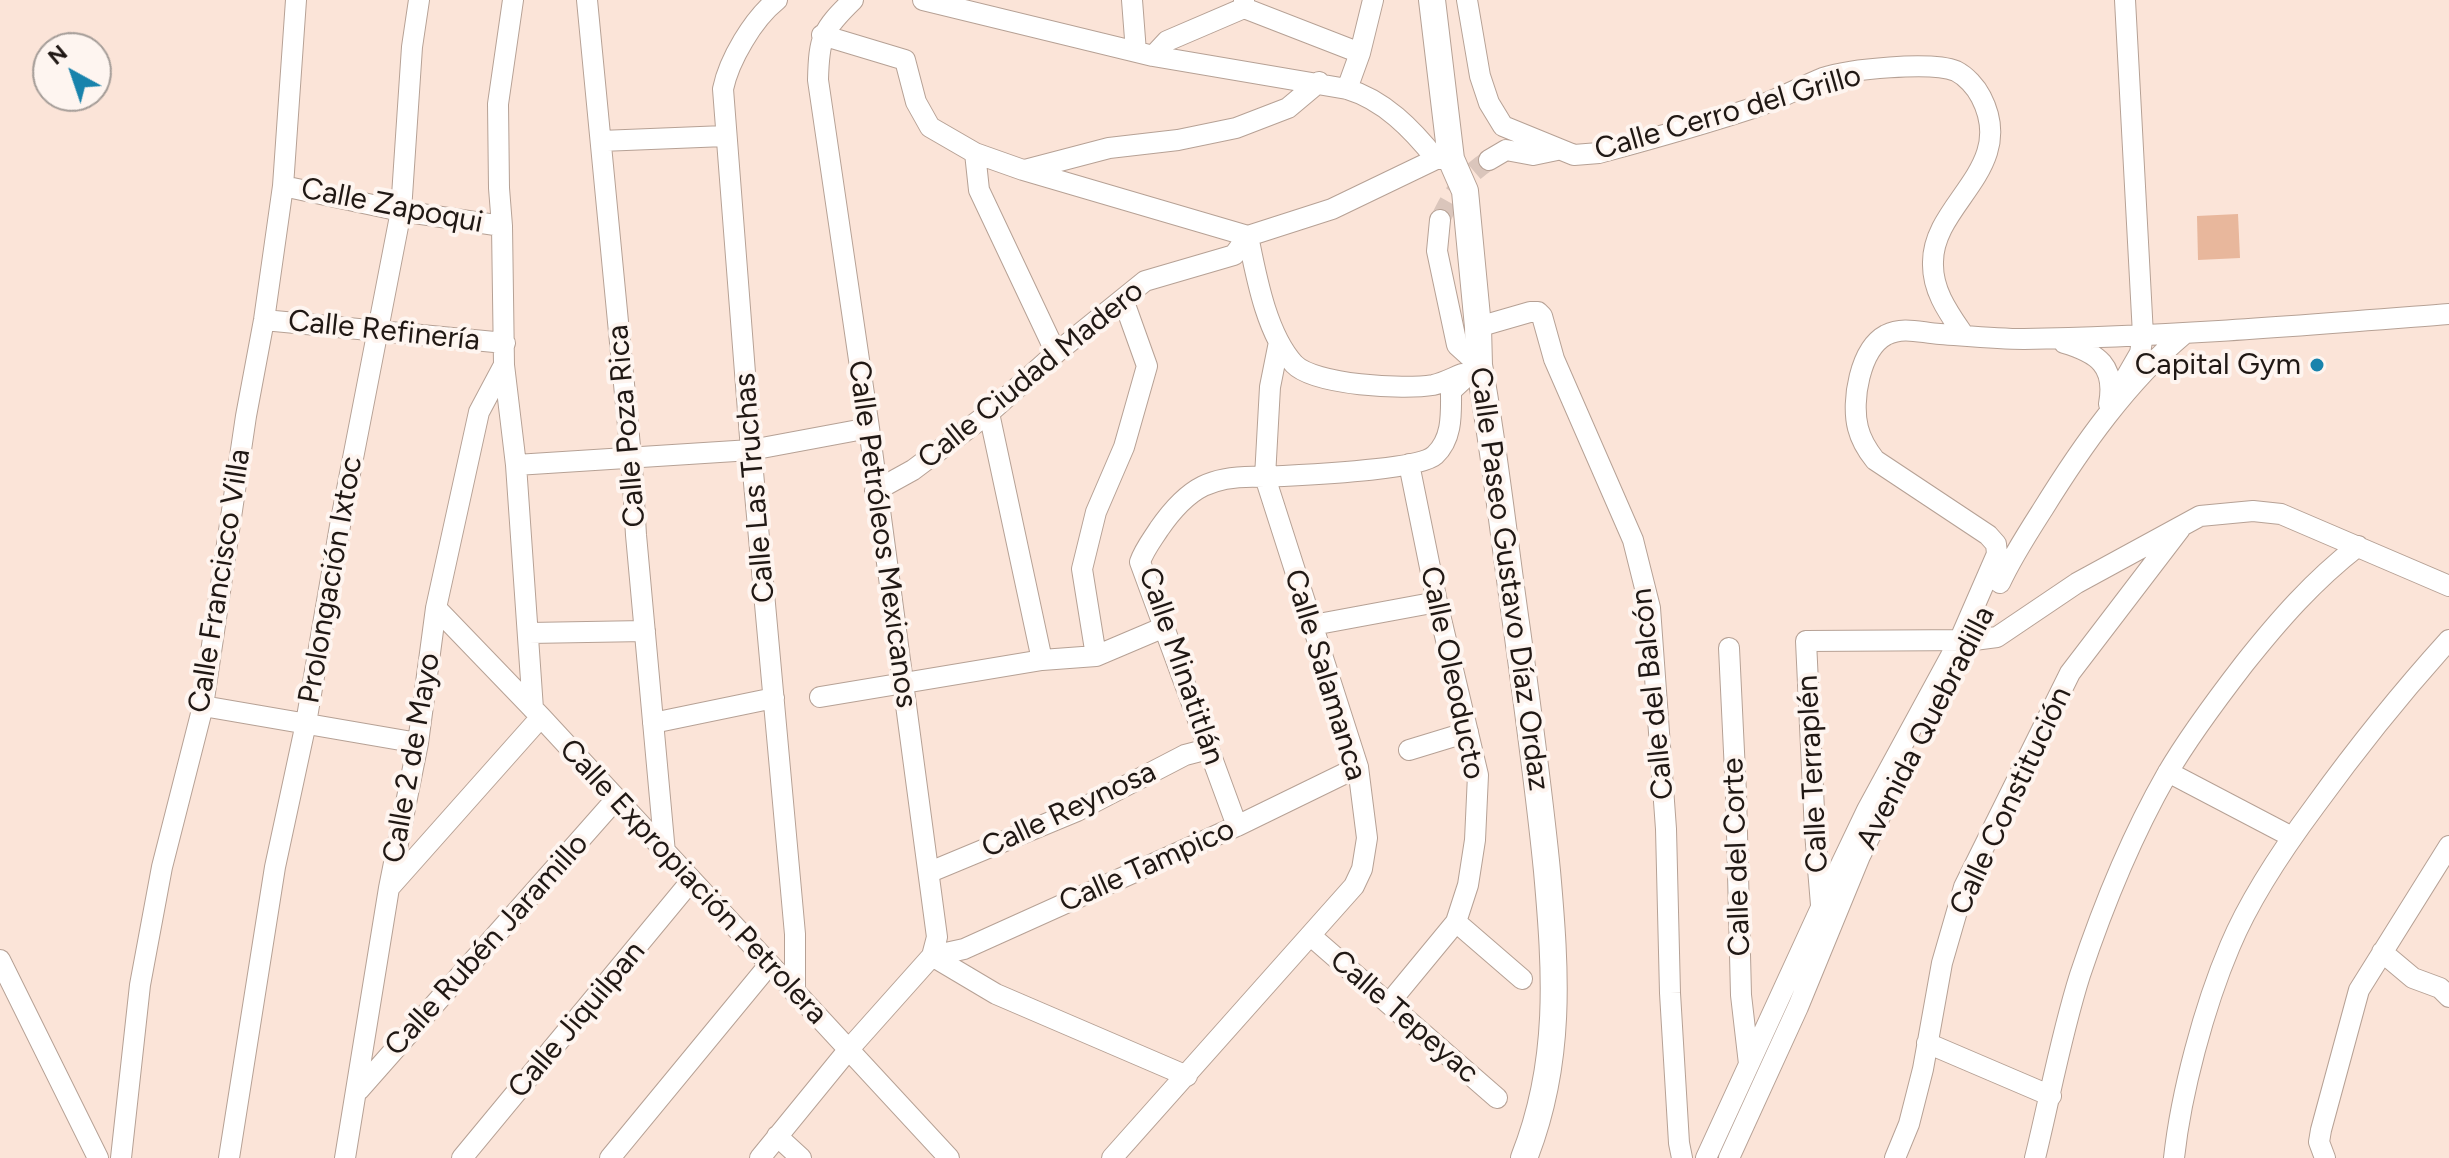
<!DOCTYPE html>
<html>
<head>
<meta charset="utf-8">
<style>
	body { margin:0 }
	#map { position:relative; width:2449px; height:1158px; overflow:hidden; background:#fbe4d8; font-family:Figtree,sans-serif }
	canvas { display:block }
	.north { position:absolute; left:32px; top:32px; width:80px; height:80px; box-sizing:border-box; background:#fef5f0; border:2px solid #a59d98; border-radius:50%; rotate:320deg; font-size:22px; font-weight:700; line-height:32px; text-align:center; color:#201814 }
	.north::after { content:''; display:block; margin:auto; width:28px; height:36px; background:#1983ac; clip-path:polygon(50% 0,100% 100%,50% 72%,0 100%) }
</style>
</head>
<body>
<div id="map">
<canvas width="2449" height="1158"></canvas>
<div class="north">N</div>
</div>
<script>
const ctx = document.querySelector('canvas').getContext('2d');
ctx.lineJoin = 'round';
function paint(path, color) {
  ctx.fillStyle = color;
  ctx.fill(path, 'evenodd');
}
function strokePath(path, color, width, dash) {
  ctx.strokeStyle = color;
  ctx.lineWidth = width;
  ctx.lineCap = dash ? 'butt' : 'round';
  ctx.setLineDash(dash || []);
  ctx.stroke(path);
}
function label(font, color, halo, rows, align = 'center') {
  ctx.font = font + ' Figtree,sans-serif';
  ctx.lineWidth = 8;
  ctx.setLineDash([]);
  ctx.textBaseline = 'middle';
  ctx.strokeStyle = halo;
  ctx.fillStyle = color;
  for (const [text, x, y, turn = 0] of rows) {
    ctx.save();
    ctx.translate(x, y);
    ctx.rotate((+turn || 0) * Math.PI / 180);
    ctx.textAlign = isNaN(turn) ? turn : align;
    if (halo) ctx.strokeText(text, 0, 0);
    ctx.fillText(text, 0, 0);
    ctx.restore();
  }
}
paint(new Path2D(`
	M 2238,214 L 2240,258 L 2198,260 L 2197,216 Z`), '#e8b79c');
strokePath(new Path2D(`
	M 1440,220 C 1454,191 1463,178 1489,160`), '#dac5bb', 20, [20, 10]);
const minor = new Path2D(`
	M 513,0 L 498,104 L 499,188 L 502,226 L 504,365 L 516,465 L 533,709
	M 587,0 L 632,467 L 636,535 L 665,853
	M 777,0 C 753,19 729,60 723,89 L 751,450 L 795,934 L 795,993
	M 923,0 L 1153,56 L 1347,89 C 1384,100 1412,129 1436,159
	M 1132,0 L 1136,52
	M 1467,0 L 1480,76 L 1489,103 L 1503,126 L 1574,155 L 1599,153 C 1651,139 1704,124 1756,107 C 1779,99 1801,87 1823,78 C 1849,69 1931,61 1956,71 C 1966,76 1976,87 1981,97 C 2018,168 1933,203 1933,262 C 1932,290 1948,312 1963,334
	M 2125,0 L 2143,335 L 2140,353 L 2125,379
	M 1244,8 L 1360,53
	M 822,35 L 905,60 L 916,102 L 930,127 L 975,153 L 1023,170 L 1248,236
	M 1153,56 L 1167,41 L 1244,8 L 1244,0
	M 1347,89 L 1360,53 L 1373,0
	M 601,141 L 725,136
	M 975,153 L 979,190 L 1056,353
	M 1489,160 L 1506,150 L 1533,155 L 1557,150
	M 1025,170 L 1109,148 L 1178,140 L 1236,128 L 1288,108 L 1319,82
	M 283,186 L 401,211 L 502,226
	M 1440,220 L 1437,251 L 1457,345 L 1479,365
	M 1248,236 C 1256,275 1266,333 1294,364 C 1314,385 1404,390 1433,385 C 1443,383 1452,378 1462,374
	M 264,320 L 505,343
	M 1478,327 L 1530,312 L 1538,312 L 1542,316 L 1554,359 L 1633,540 L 1650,608 L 1666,829 L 1670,993 L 1679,1143 L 1682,1158
	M 2064,343 C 2098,353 2116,366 2109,404
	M 989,413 L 1042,660
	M 516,465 L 751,450 L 869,428
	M 875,491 L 913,470 L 989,413 L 1056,353 L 1145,281 L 1234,255 L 1248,236 L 1332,209 L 1436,159 L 1451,159
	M 2000,583 C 2012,557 2027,534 2043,509 C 2082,446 2127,382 2184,334
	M 436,608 L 541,717 L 949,1158
	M 1313,625 L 1437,602
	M 529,633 L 645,631
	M 1729,648 L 1736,793 L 1741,995 L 1749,1064
	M 1096,656 L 1082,569 L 1096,512 L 1124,447 L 1147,366 L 1123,299
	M 820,697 L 1042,660 L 1096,656 L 1162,628
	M 203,706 L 418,743
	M 653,723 L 774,698
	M 1409,750 L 1468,732
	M 2168,772 L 2292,837
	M 1237,826 L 1140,562 C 1144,550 1152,540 1159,529 C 1188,487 1212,474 1265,477 C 1294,475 1418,471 1435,455 C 1453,438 1451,413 1451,391 L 1479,365
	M 930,872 L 1077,811 L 1185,755 L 1208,749
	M 389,888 L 541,717
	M 1821,905 L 1815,832 L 1806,641 L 1974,640 L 1997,637 L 2077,583 L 2200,516 L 2253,511 L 2281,514 L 2449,586
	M 1456,922 L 1522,979
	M 1311,936 L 1497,1098
	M 2382,952 L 2413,978 L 2440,988 L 2449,997
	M 932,956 L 964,949 L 1237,826 L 1358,767
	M 932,956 L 996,994 L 1187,1076
	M 0,960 L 98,1158
	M 1390,1002 L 1456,922 L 1468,885 L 1475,840 L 1478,775 L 1437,602 L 1409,464
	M 1927,1043 L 2051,1096
	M 359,1090 L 616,799
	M 777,1136 L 801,1158
	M 121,1158 L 140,985 L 162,867 L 203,706 L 246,416 L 264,320 L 283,186 L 296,0
	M 229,1158 L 275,867 L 306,723 L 341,520 L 401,211 L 412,47 L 419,0
	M 345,1158 L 389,888 L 418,743 L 436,608 L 479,412 L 504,365
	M 462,1158 L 691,881
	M 610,1158 L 769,965
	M 760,1158 L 849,1049 L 932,956 L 937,937 L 869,428 L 818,80 C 819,37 822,30 853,0
	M 1112,1158 L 1354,886 L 1362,869 L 1367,838 L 1358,767 L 1265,477 L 1270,387 L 1279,342
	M 1706,1158 L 1835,877 L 1867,810 L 1960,639 L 1997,554 L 1996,544 L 1988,535 L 1875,460 C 1867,450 1861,440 1858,428 C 1851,401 1860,349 1886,335 C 1904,326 1921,333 1940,334 C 1968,336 1996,339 2024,339 C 2166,337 2308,325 2449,314
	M 1729,1158 L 1798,1007 L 1860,856 L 1899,779
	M 1895,1158 L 1909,1124 L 1923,1069 L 1942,963 L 1964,887 L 2070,673 L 2180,529
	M 2035,1158 C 2050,1097 2061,1035 2080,975 C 2103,906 2131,837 2167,774 C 2189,736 2217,699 2244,664 C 2279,620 2313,581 2358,546
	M 2174,1158 C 2181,1093 2204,1007 2230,946 C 2251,896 2283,849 2315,806 C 2357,748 2401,693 2449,640
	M 2325,1158 L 2319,1142 L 2321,1130 L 2359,990 L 2449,846`);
const major = new Path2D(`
	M 1432,0 L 1451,159 L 1465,191 L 1478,327 L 1479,365 C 1495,452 1504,541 1517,630 C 1528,710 1539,790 1547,871 C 1556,972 1562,1062 1524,1158`);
strokePath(minor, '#b6a195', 22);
strokePath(major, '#b6a195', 28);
strokePath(minor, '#fff', 20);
strokePath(major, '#fff', 26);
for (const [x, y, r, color] of [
	[2317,365,8,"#1983ac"]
]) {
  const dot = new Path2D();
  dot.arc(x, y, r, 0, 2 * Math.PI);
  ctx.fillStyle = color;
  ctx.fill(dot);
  strokePath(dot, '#fef5f0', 3);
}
label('30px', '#201814', '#fef5f0', [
	["Calle Cerro del Grillo",1728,113,-16],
	["Calle Zapoqui",392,206,11],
	["Calle Refinería",384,331,6],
	["Calle Ciudad Madero",1031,375,-39],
	["Calle Poza Rica",627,426,-95],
	["Calle Las Truchas",755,488,-95],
	["Calle Petróleos Mexicanos",882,534,82],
	["Calle Paseo Gustavo Díaz Ordaz",1509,579,82],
	["Prolongación Ixtoc",331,580,-80],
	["Calle Francisco Villa",220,581,-81],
	["Calle Minatitlán",1181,666,71],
	["Calle Oleoducto",1452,673,78],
	["Calle Salamanca",1325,675,73],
	["Calle del Balcón",1653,694,-96],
	["Avenida Quebradilla",1926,728,-63],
	["Calle 2 de Mayo",412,758,-80],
	["Calle Terraplén",1813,774,-93],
	["Calle Constitución",2011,801,-65],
	["Calle Reynosa",1069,810,-25],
	["Calle del Corte",1737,857,-92],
	["Calle Tampico",1147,866,-24],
	["Calle Expropiación Petrolera",693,882,47],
	["Calle Rubén Jaramillo",487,945,-48],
	["Calle Tepeyac",1404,1017,41],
	["Calle Jiquilpan",577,1020,-50]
]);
label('30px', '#201814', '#fef5f0', [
	["Capital Gym",2301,365]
], 'right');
</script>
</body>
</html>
